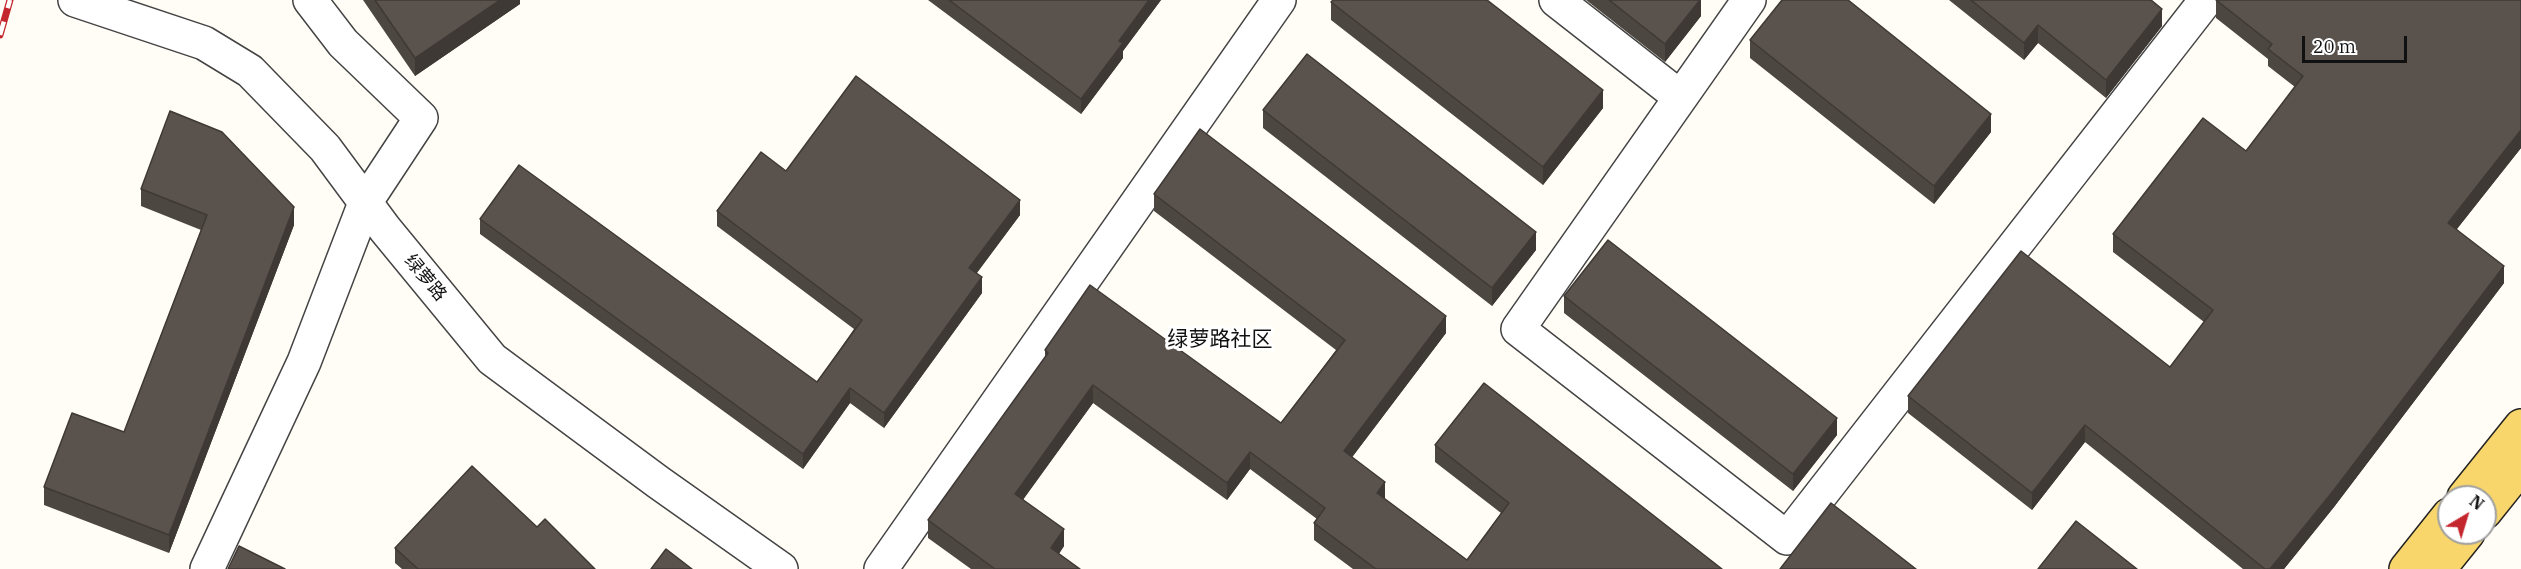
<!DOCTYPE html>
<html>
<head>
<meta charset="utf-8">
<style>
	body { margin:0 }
	#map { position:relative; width:2521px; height:569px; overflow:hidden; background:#fffdf5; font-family:"IBM Plex Serif",serif }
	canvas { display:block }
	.north { position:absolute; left:2437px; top:485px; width:60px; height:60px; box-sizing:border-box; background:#fff; border:2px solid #a0a0a0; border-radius:50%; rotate:38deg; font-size:16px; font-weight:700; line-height:24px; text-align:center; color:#111 }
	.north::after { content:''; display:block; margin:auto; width:21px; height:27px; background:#c4262e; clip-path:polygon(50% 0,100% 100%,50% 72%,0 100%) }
	.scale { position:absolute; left:2302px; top:36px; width:105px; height:27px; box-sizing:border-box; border:3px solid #111; border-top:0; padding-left:8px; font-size:18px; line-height:21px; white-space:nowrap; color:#111; -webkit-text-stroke:4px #fff; paint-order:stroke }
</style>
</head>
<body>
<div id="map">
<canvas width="2521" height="569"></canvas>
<div class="north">N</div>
<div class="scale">20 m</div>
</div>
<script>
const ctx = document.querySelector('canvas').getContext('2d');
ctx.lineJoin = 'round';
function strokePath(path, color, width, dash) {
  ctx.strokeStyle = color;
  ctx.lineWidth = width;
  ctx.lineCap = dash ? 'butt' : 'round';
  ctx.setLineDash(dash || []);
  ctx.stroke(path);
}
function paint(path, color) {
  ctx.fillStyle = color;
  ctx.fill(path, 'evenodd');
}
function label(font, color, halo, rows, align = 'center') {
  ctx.font = font + ' "IBM Plex Serif","Noto Sans SC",serif';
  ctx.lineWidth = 6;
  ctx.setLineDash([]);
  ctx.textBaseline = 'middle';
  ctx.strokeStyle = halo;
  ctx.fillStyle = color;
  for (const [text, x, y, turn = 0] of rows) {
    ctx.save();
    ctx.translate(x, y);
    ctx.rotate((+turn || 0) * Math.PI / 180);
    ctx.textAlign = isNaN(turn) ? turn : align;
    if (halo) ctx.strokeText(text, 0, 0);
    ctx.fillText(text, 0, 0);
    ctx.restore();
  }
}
const minor = new Path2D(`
	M 75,0 L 204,43 L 250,71 L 325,148 L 385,229 L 492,359 L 658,482 L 781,569
	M 1556,0 L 1680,97
	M 1749,0 L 1518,329 L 1787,538 L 2206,0
	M 207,569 L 304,362 L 365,203 L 421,118 L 343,43 L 310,0
	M 881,569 L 1279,0`);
const major = new Path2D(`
	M 2464,497 L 2521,426
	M 2485,512 L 2521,467
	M 2406,569 L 2449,515
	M 2439,569 L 2468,533`);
strokePath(minor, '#444', 36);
strokePath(major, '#222', 36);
strokePath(minor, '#fff', 33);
strokePath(major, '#f9d66b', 33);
const rail = new Path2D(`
	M 0,35 L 10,0`);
strokePath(rail, '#c4262e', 7);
strokePath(rail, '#fff', 4.5, [14]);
paint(new Path2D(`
	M 363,0 L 520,0 L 520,4 L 415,76 Z
	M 928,0 L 1161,0 L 1123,51 L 1123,58 L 1081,114 Z
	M 1586,0 L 1701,0 L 1701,16 L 1665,62 Z
	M 1949,0 L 2151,0 L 2162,26 L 2106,98 L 2038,43 L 2024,60 Z
	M 2216,0 L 2521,0 L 2521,148 L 2457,229 L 2504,283 L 2334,507 L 2284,569 L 2243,569 L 2085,442 L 2032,510 L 1908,413 L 1908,396 L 2170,367 L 2204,322 L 2113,252 L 2113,234 L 2246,151 L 2295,87 L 2268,66 L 2268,59 L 2216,18 Z
	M 1331,2 L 1603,108 L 1543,185 L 1331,20 Z
	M 1750,40 L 1991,132 L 1934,204 L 1750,58 Z
	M 1263,110 L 1536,250 L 1492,306 L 1263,128 Z
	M 786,171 L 1020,215 L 977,273 L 982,293 L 884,428 L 850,403 L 803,469 L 480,234 L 480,219 L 817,382 L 854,329 L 717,226 L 717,211 Z
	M 141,189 L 294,225 L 169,553 L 44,505 L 44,487 L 124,432 L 201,230 L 141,206 Z
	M 1154,194 L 1446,333 L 1352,457 L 1385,499 L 1467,560 L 1501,513 L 1435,462 L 1435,445 L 1722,569 L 1353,569 L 1314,540 L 1314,523 L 1317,519 L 1250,469 L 1227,500 L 1093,403 L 1023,499 L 1064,546 L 1059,554 L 1080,569 L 971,569 L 928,538 L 928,520 L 1045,358 L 1045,350 L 1281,423 L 1336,350 L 1154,211 Z
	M 1564,296 L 1837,435 L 1793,491 L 1564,313 Z
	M 537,527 L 595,569 L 402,569 L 395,563 L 395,548 Z`), '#4d4742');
paint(new Path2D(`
	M 500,0 L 520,0 L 520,4 L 415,76 L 415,58 Z
	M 1149,0 L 1161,0 L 1123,51 L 1123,58 L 1081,114 L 1081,99 L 1119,41 Z
	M 1700,0 L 1701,0 L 1701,16 L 1665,62 L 1665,44 Z
	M 2162,9 L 2162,26 L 2106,98 L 2106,80 Z
	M 2038,25 L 2038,43 L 2024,60 L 2024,43 Z
	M 1603,90 L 1603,108 L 1543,185 L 1543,167 Z
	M 1991,114 L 1991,132 L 1934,204 L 1934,186 Z
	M 2521,130 L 2521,148 L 2448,240 L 2448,223 Z
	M 1020,200 L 1020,215 L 969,283 L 969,268 Z
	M 294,207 L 294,225 L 169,553 L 169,535 Z
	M 1536,232 L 1536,250 L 1492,306 L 1492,288 Z
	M 2504,266 L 2504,283 L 2334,507 L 2284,569 L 2270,569 Z
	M 982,277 L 982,293 L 884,428 L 884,413 Z
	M 1446,316 L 1446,333 L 1344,468 L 1344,451 Z
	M 1093,385 L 1093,403 L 1015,511 L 1015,494 Z
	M 850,388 L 850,403 L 803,469 L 803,454 Z
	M 1837,418 L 1837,435 L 1793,491 L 1793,474 Z
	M 2085,425 L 2085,442 L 2032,510 L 2032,493 Z
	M 1250,452 L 1250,469 L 1227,500 L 1227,483 Z
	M 1385,482 L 1385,499 L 1377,493 Z
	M 1064,529 L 1064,546 L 1051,565 L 1051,548 Z`), '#3f3936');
const building = new Path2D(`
	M 375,0 L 500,0 L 415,58 Z
	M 949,0 L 1149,0 L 1119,41 L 1123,43 L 1081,99 Z
	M 1333,0 L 1487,0 L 1603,90 L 1543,167 L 1331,2 Z
	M 1609,0 L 1700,0 L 1665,44 Z
	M 1782,0 L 1848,0 L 1991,114 L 1934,186 L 1750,40 Z
	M 1971,0 L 2151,0 L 2162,9 L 2106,80 L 2038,25 L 2024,43 Z
	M 2216,0 L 2521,0 L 2521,130 L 2448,223 L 2504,266 L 2334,490 L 2270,569 L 2265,569 L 2085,425 L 2032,493 L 1908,396 L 2021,251 L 2170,367 L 2213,310 L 2113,234 L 2203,118 L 2246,151 L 2303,76 L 2268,49 L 2272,44 Z
	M 1307,54 L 1536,232 L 1492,288 L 1263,110 Z
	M 856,76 L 1020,200 L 969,268 L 982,277 L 884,413 L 850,388 L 803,454 L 480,219 L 519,165 L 817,382 L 862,320 L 717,211 L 761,152 L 786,171 Z
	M 170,111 L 222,132 L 294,207 L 169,535 L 44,487 L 72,413 L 124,432 L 207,215 L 141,189 Z
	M 1200,129 L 1446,316 L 1344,451 L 1385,482 L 1377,493 L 1467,560 L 1509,503 L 1435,445 L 1484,383 L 1722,569 L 1376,569 L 1314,523 L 1325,508 L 1250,452 L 1227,483 L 1093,385 L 1015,494 L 1064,529 L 1051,548 L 1080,569 L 995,569 L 928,520 L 1048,353 L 1045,350 L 1090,285 L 1281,423 L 1345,340 L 1154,194 Z
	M 1608,240 L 1837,418 L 1793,474 L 1564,296 Z
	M 472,466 L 537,527 L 545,519 L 595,569 L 418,569 L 395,548 Z
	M 1831,503 L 1916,569 L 1780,569 Z
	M 2076,521 L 2137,569 L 2038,569 Z
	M 239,546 L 285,569 L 228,569 Z
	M 666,549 L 692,569 L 651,569 Z`);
paint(building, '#5a524d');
strokePath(building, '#3f3936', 1.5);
label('18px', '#111', '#fff', [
	["绿萝路",425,278,50]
]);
label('21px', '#111', '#fff', [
	["绿萝路社区",1220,340]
]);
</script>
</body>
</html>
